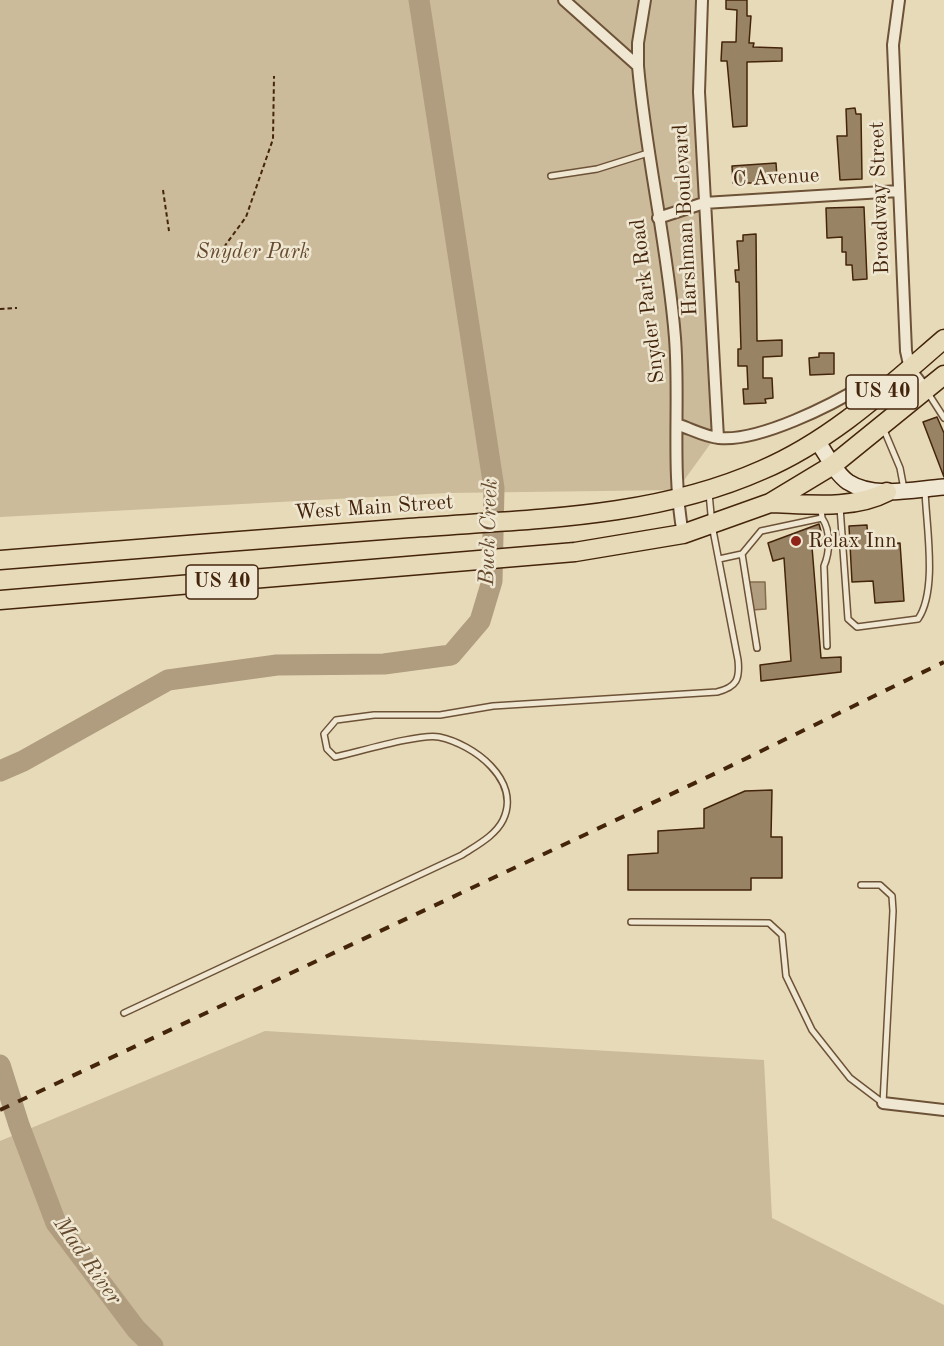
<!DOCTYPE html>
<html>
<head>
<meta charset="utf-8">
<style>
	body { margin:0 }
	canvas { display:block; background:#e7dab8 }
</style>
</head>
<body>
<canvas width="944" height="1346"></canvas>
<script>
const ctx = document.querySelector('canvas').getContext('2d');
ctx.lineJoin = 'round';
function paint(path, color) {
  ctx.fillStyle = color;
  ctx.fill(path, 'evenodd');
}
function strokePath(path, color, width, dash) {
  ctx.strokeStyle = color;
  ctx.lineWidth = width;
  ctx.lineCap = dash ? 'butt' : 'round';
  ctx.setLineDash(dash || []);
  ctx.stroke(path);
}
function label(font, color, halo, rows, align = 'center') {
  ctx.font = font + ' "Old Standard TT",serif';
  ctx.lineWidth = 5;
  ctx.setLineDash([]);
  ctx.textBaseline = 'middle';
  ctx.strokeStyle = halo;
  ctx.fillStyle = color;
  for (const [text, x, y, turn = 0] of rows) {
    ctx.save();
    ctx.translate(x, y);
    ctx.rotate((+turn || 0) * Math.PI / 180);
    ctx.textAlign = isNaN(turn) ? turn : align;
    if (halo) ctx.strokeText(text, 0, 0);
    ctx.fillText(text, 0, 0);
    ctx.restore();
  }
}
paint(new Path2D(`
	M 0,0 L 707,0 L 699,92 L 716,436 L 677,490 L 447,493 L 0,517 Z
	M 265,1031 L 764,1060 L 772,1218 L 944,1305 L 944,1346 L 0,1346 L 0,1141 Z`), '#cbbb9b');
const water = new Path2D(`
	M 746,582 L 765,582 L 766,609 L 752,610 Z`);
paint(water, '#b09c7e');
strokePath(water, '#856c50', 1.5);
strokePath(new Path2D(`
	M 0,771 L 23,761 L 168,680 L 277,665 L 384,664 L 451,655 L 480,621 L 492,581 L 494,488 L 419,0
	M 0,1065 L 19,1125 L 56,1223 L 136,1329 L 153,1346`), '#b09c7e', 21);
const building = new Path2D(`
	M 726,0 L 747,0 L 747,16 L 751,16 L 749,43 L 754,43 L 753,47 L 782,48 L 782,61 L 747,62 L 747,126 L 733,127 L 727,61 L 721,61 L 722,42 L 736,42 L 737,10 L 726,9 Z
	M 855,108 L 856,114 L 861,114 L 862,179 L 840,180 L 837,136 L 847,136 L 846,109 Z
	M 776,163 L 777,177 L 760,177 L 760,183 L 733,183 L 732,166 Z
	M 864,207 L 867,279 L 853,280 L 852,265 L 846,265 L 846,252 L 842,252 L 842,237 L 827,238 L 826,208 Z
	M 756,234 L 757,341 L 782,340 L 782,356 L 763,357 L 763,378 L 772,378 L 773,398 L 765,399 L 766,403 L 744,404 L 743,389 L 748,389 L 747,366 L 738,366 L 738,349 L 741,349 L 739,282 L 736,282 L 735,270 L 739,270 L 737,241 L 743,241 L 743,235 Z
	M 819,353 L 834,353 L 834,374 L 810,375 L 809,358 L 819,357 Z
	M 937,417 L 944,433 L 944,477 L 923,422 Z
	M 819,524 L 824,542 L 812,547 L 821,658 L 841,657 L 841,672 L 761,681 L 760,665 L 791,661 L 784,558 L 773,561 L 768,543 Z
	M 867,525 L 868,545 L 900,543 L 904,601 L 875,603 L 873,581 L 852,582 L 849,526 Z
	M 772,790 L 771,837 L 782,837 L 782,878 L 751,878 L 751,890 L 628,890 L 628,855 L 658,853 L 658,831 L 704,828 L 704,809 L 745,791 Z`);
paint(building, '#998365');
strokePath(building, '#44250c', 1.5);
const lane = new Path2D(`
	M 551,176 L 597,169 L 648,153
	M 928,393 L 944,418
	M 884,430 L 900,468 L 904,489
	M 840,507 L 848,619 L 857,627 L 918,619 C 938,590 926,525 925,490
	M 822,518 C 831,531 830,552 824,566 L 827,646
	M 742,554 L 757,648
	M 719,559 L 742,554 L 761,531 L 822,518 L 821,509
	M 861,885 L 880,885 L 892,896 L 893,911 L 883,1103
	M 631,922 L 769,923 L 782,935 L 786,976 L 812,1030 L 850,1078 L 883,1103
	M 124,1013 L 462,855 C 477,845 495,836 503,820 C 522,780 473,744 439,737 C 421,733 358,752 335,757 L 327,749 L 324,734 L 336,720 L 374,715 L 440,715 L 493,706 L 717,692 C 737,687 740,679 738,660 L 712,525 L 709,493`);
const street = new Path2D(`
	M 564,0 L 638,66
	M 645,0 L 638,43 L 638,66 C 646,157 668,247 675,338 C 680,403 671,470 683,534
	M 702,0 L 699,92 L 718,438
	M 899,0 L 893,45 L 906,351 L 910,369 L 926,390
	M 658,218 L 704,203 L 899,191
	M 679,425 C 691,429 706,437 719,438 C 759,442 832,405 866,384
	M 883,1103 L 944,1110`);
const secondary = new Path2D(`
	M 817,441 C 826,453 835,473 848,482 C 874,499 915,489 944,487`);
const primary = new Path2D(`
	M 770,503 C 807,504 853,510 887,492
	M 0,560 C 136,549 273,538 409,528 C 527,519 652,519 762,470 C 832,440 887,388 944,339
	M 0,600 L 575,552 L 683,534 L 770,503 L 833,465 L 944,375`);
strokePath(lane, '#6d5237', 8);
strokePath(street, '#6d5237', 14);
strokePath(secondary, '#44250c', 18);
strokePath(primary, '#44250c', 21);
strokePath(new Path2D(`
	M 163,190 L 169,231
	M 224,247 L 246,217 L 273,139 L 274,76
	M 0,309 L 17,308`), '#44250c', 2, [4.5, 3]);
strokePath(lane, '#efe7d1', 5);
strokePath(street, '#efe7d1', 10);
strokePath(secondary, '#efe7d1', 15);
strokePath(primary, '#e7dab8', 18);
strokePath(new Path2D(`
	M 0,1110 L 716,773 L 944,662`), '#44250c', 4, [10, 10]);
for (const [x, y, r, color] of [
	[796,541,6,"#8f2418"]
]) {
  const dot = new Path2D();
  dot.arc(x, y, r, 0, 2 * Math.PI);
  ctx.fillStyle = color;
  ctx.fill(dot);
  strokePath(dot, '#efe7d1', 2);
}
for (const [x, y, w] of [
	[882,392,72],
	[222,582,72]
]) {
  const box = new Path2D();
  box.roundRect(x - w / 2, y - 17, w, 34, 4.5);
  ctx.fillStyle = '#efe7d1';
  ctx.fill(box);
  strokePath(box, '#44250c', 1.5);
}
label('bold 20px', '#44250c', null, [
	["US 40",882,392],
	["US 40",222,582]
]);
label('21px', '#44250c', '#efe7d1', [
	["C Avenue",776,178,-3],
	["Broadway Street",880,198,-92],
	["Harshman Boulevard",686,220,-93],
	["Snyder Park Road",648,301,-97],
	["West Main Street",374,508,-4]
]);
label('italic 21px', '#664a30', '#efe7d1', [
	["Snyder Park",253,252]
]);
label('21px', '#44250c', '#efe7d1', [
	["Relax Inn",808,541]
], 'left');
label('italic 22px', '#64492e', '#efe7d1', [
	["Buck Creek",489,532,-88],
	["Mad River",87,1261,55]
]);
</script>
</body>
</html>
